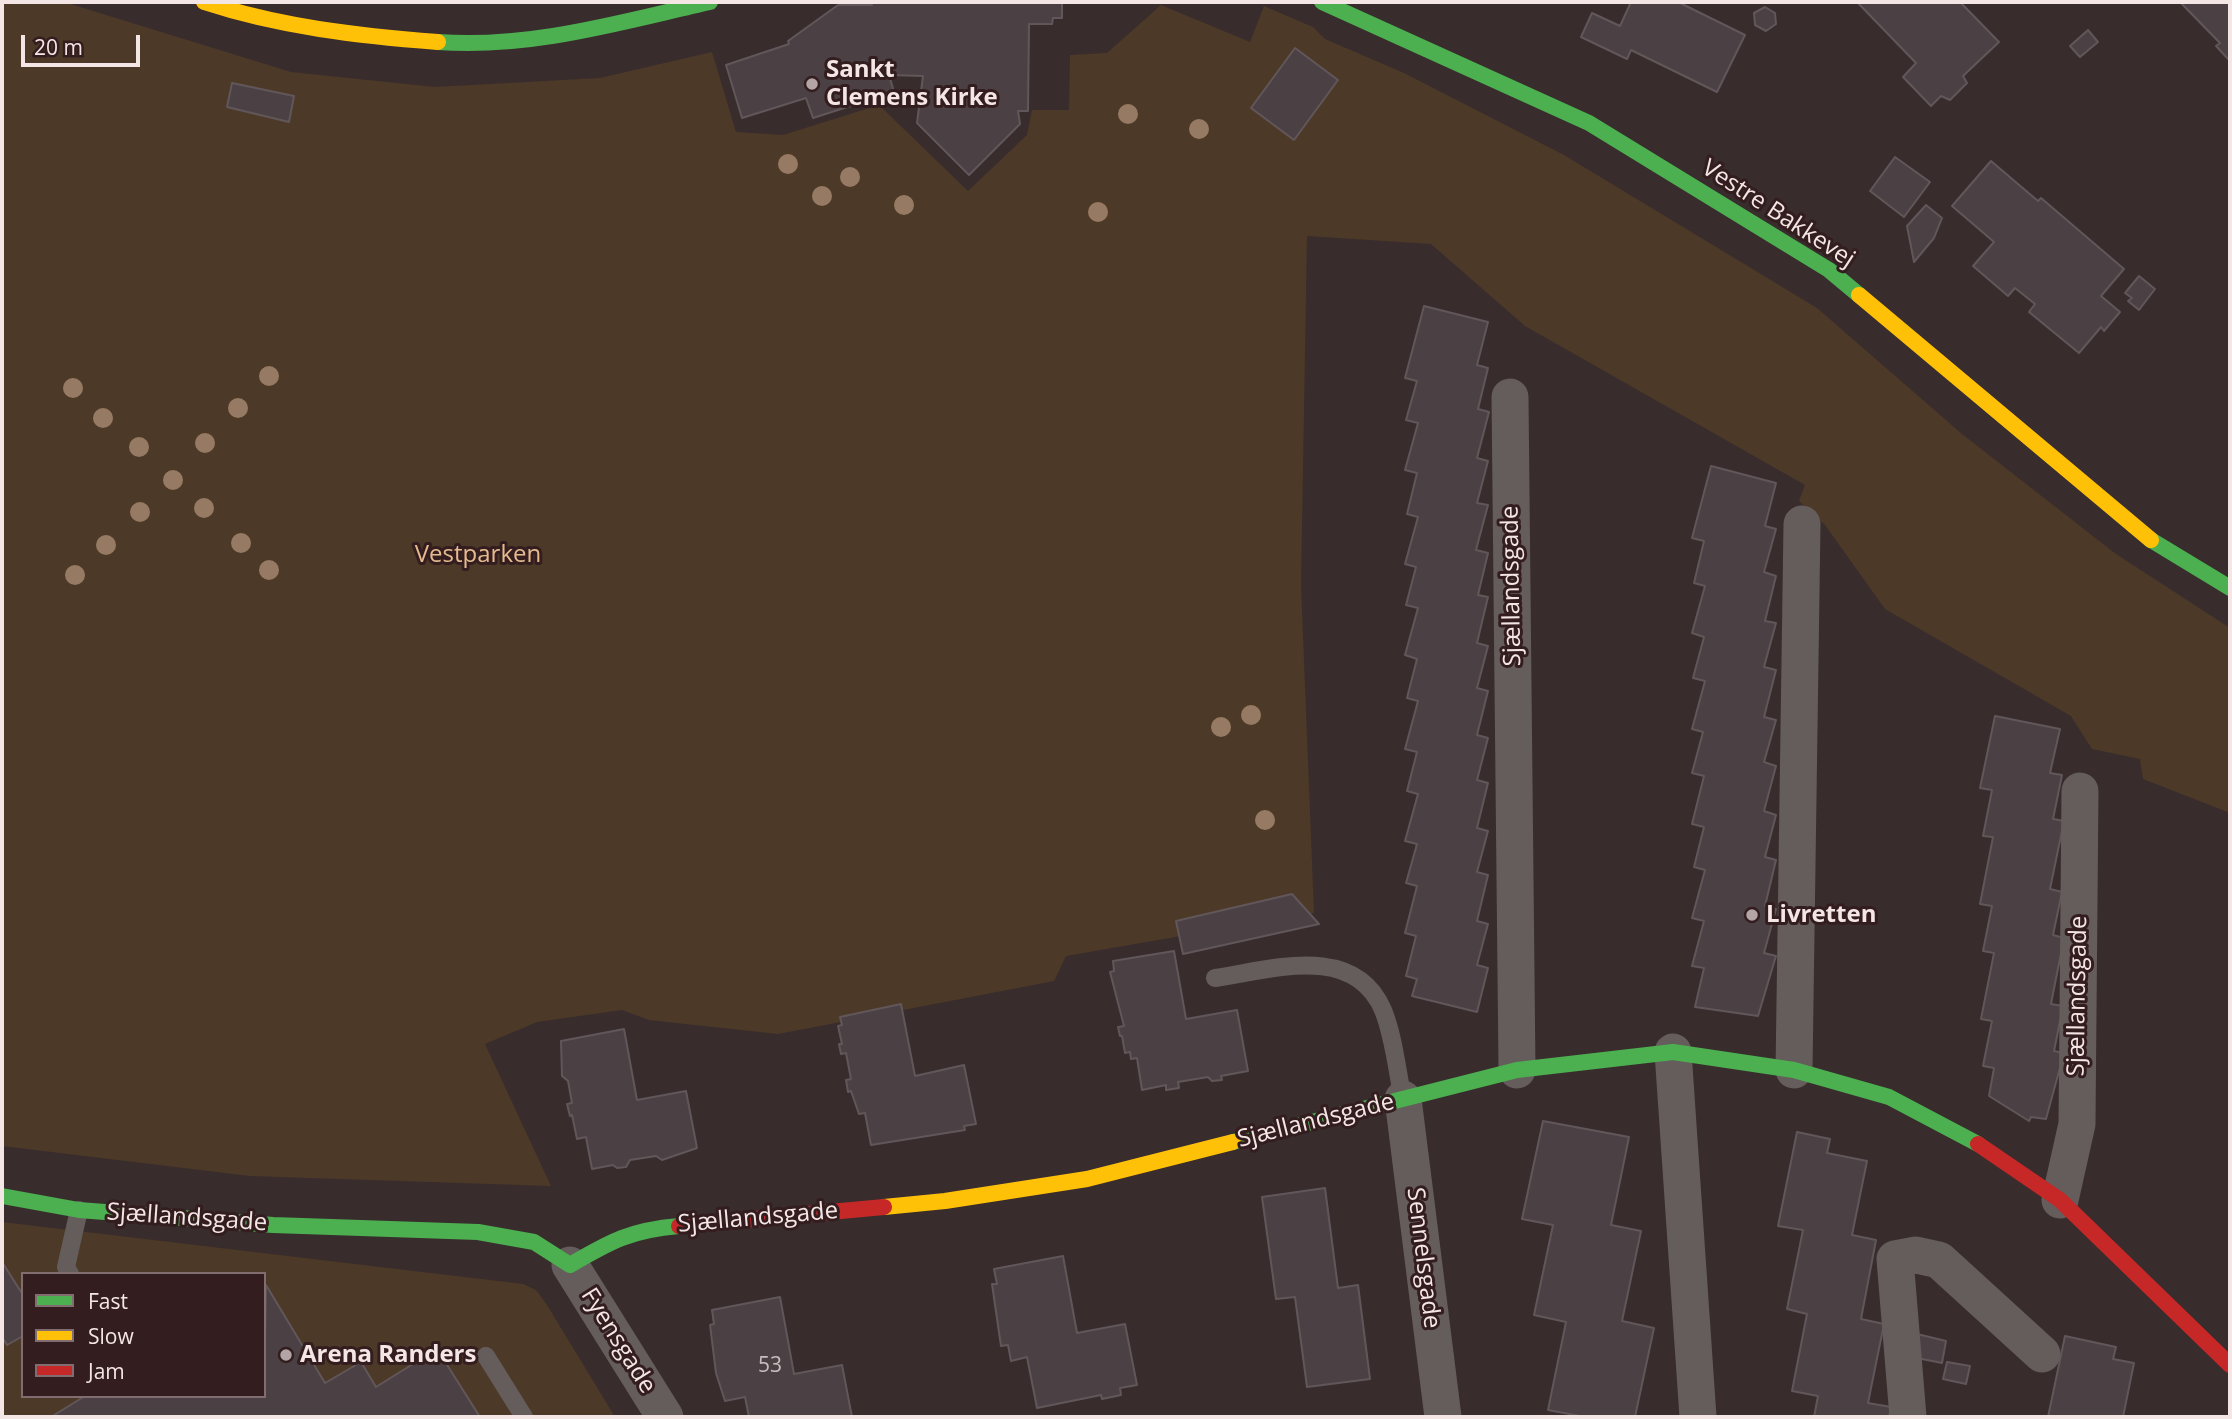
<!DOCTYPE html>
<html>
<head>
<meta charset="utf-8">
<style>
	body { margin:0 }
	#map { position:relative; width:2232px; height:1419px; overflow:hidden; background:#382c2d; font-family:"Open Sans",sans-serif }
	canvas { display:block }
	.frame { position:absolute; inset:0; border:4px solid #f5e6e6; pointer-events:none }
	.legend { position:absolute; left:21px; top:1272px; width:245px; height:126px; box-sizing:border-box; background:#331d1f; border:2px solid #816d6f; margin:0; padding:9px 12px; list-style:none; font-size:21px; color:#f5e6e6 }
	.legend li { display:flex; align-items:center; gap:14px; height:35px }
	.legend b { width:35px; border:2px solid #816d6f }
	.scale { position:absolute; left:21px; top:35px; width:119px; height:32px; box-sizing:border-box; border:4px solid #f5e6e6; border-top:0; padding-left:9px; font-size:21px; line-height:24px; white-space:nowrap; color:#f5e6e6; -webkit-text-stroke:5px #331d1f; paint-order:stroke }
</style>
</head>
<body>
<div id="map">
<canvas width="2232" height="1419"></canvas>
<div class="frame"></div>
<ul class="legend">
<li><b style="height:9px;background:#4caf50"></b>Fast</li>
<li><b style="height:9px;background:#ffc107"></b>Slow</li>
<li><b style="height:9px;background:#c62828"></b>Jam</li>
</ul>
<div class="scale">20 m</div>
</div>
<script>
const ctx = document.querySelector('canvas').getContext('2d');
ctx.lineJoin = 'round';
function paint(path, color) {
  ctx.fillStyle = color;
  ctx.fill(path, 'evenodd');
}
function strokePath(path, color, width, dash) {
  ctx.strokeStyle = color;
  ctx.lineWidth = width;
  ctx.lineCap = dash ? 'butt' : 'round';
  ctx.setLineDash(dash || []);
  ctx.stroke(path);
}
function label(font, color, halo, rows, align = 'center') {
  ctx.font = font + ' "Open Sans",sans-serif';
  ctx.lineWidth = 6;
  ctx.setLineDash([]);
  ctx.textBaseline = 'middle';
  ctx.strokeStyle = halo;
  ctx.fillStyle = color;
  for (const [text, x, y, turn = 0] of rows) {
    ctx.save();
    ctx.translate(x, y);
    ctx.rotate((+turn || 0) * Math.PI / 180);
    ctx.textAlign = isNaN(turn) ? turn : align;
    if (halo) ctx.strokeText(text, 0, 0);
    ctx.fillText(text, 0, 0);
    ctx.restore();
  }
}
paint(new Path2D(`
	M 2,2 L 64,2 L 291,72 L 435,87 L 600,78 L 712,52 L 736,132 L 783,135 L 879,105 L 968,191 L 1027,135 L 1032,110 L 1069,110 L 1070,55 L 1107,53 L 1161,5 L 1250,42 L 1264,6 L 1313,27 L 1325,39 L 1404,73 L 1564,155 L 1817,308 L 1962,434 L 2116,554 L 2230,628 L 2230,813 L 2143,779 L 2140,759 L 2092,749 L 2071,716 L 1885,609 L 1825,525 L 1799,501 L 1805,485 L 1525,326 L 1431,244 L 1307,236 L 1301,585 L 1314,913 L 1066,956 L 1054,981 L 778,1034 L 649,1020 L 622,1010 L 537,1022 L 485,1044 L 551,1186 L 250,1176 L 2,1146 Z
	M 2,1222 L 523,1284 L 536,1290 L 547,1305 L 615,1417 L 2,1417 ZM 23,1274 L 264,1274 L 264,1396 L 23,1396 Z`), '#4d3927');
const building = new Path2D(`
	M 872,2 L 1062,2 L 1062,18 L 1053,18 L 1052,24 L 1029,24 L 1028,111 L 1018,111 L 1020,124 L 969,175 L 917,123 L 923,76 L 889,75 L 894,92 L 813,118 L 806,98 L 742,118 L 726,65 L 789,44 L 788,41 L 838,5 L 872,5 Z
	M 1631,2 L 1678,2 L 1745,35 L 1717,92 L 1631,50 L 1627,59 L 1581,37 L 1592,13 L 1620,26 Z
	M 1857,2 L 1960,2 L 1999,42 L 1963,76 L 1967,83 L 1950,100 L 1941,96 L 1931,106 L 1903,77 L 1916,63 Z
	M 2180,2 L 2230,2 L 2230,61 L 2216,46 L 2220,43 Z
	M 1765,7 L 1775,13 L 1776,24 L 1766,31 L 1755,25 L 1754,13 Z
	M 2088,30 L 2098,42 L 2080,57 L 2070,46 Z
	M 1295,48 L 1338,80 L 1294,140 L 1251,108 Z
	M 232,83 L 294,96 L 289,122 L 227,107 Z
	M 1895,157 L 1930,182 L 1904,217 L 1870,191 Z
	M 1991,161 L 2038,201 L 2041,198 L 2124,269 L 2101,296 L 2120,312 L 2104,331 L 2101,327 L 2079,353 L 2029,312 L 2035,304 L 2015,288 L 2008,296 L 1973,266 L 1994,242 L 1952,206 Z
	M 1926,205 L 1942,218 L 1934,238 L 1914,262 L 1907,226 Z
	M 2139,276 L 2155,289 L 2139,310 L 2128,301 L 2132,298 L 2125,293 Z
	M 1424,306 L 1488,322 L 1477,365 L 1488,368 L 1478,409 L 1489,412 L 1477,458 L 1488,461 L 1477,503 L 1488,505 L 1476,550 L 1488,553 L 1478,595 L 1488,597 L 1477,643 L 1488,646 L 1477,688 L 1488,691 L 1477,735 L 1488,738 L 1477,780 L 1488,783 L 1477,828 L 1488,831 L 1477,872 L 1488,875 L 1477,921 L 1488,924 L 1477,965 L 1488,968 L 1477,1012 L 1412,996 L 1417,979 L 1406,976 L 1416,936 L 1405,933 L 1417,886 L 1406,883 L 1417,844 L 1405,841 L 1418,794 L 1407,791 L 1417,752 L 1405,749 L 1418,701 L 1407,698 L 1417,659 L 1405,655 L 1418,608 L 1406,605 L 1416,567 L 1405,564 L 1418,517 L 1407,514 L 1417,473 L 1405,470 L 1418,423 L 1406,420 L 1417,381 L 1405,378 Z
	M 1711,466 L 1776,483 L 1765,526 L 1776,529 L 1764,572 L 1776,576 L 1765,621 L 1776,623 L 1764,667 L 1776,670 L 1764,717 L 1776,720 L 1764,762 L 1776,766 L 1764,811 L 1776,815 L 1765,857 L 1776,860 L 1765,906 L 1776,909 L 1764,953 L 1776,956 L 1758,1016 L 1695,1007 L 1704,968 L 1692,966 L 1704,921 L 1692,918 L 1705,870 L 1694,867 L 1704,827 L 1692,824 L 1704,776 L 1692,773 L 1703,732 L 1692,729 L 1705,681 L 1693,678 L 1704,637 L 1692,633 L 1705,586 L 1694,583 L 1704,541 L 1692,538 Z
	M 1995,716 L 2060,729 L 2050,773 L 2062,775 L 2053,819 L 2064,821 L 2050,889 L 2062,892 L 2053,935 L 2064,938 L 2051,1004 L 2063,1006 L 2054,1051 L 2064,1053 L 2046,1119 L 2031,1117 L 2029,1121 L 1989,1096 L 1994,1068 L 1983,1066 L 1992,1021 L 1981,1019 L 1994,953 L 1983,951 L 1992,906 L 1980,904 L 1993,837 L 1983,836 L 1992,790 L 1980,788 Z
	M 1292,894 L 1319,924 L 1183,954 L 1176,921 Z
	M 1174,951 L 1186,1019 L 1237,1010 L 1248,1071 L 1221,1076 L 1222,1080 L 1212,1081 L 1208,1077 L 1178,1082 L 1179,1088 L 1166,1090 L 1166,1085 L 1142,1090 L 1137,1058 L 1131,1059 L 1130,1052 L 1125,1053 L 1122,1036 L 1120,1036 L 1118,1027 L 1124,1026 L 1110,972 L 1114,971 L 1113,961 Z
	M 901,1004 L 915,1076 L 964,1065 L 976,1124 L 964,1126 L 965,1130 L 871,1145 L 865,1113 L 859,1114 L 851,1091 L 848,1092 L 846,1080 L 851,1079 L 846,1053 L 841,1054 L 839,1044 L 842,1044 L 838,1026 L 842,1025 L 840,1017 Z
	M 624,1029 L 637,1100 L 686,1091 L 697,1148 L 662,1160 L 656,1156 L 630,1160 L 626,1167 L 617,1168 L 613,1165 L 592,1169 L 586,1137 L 577,1139 L 572,1115 L 570,1116 L 567,1104 L 572,1103 L 568,1081 L 562,1076 L 561,1041 Z
	M 1543,1121 L 1629,1137 L 1611,1225 L 1641,1231 L 1622,1321 L 1654,1328 L 1635,1417 L 1585,1417 L 1548,1410 L 1566,1322 L 1534,1315 L 1553,1225 L 1522,1219 Z
	M 1797,1132 L 1830,1139 L 1827,1153 L 1867,1161 L 1852,1235 L 1876,1240 L 1861,1319 L 1884,1324 L 1868,1403 L 1891,1407 L 1889,1417 L 1814,1417 L 1818,1396 L 1792,1391 L 1807,1314 L 1787,1309 L 1803,1230 L 1778,1226 Z
	M 1325,1188 L 1338,1288 L 1358,1285 L 1370,1379 L 1307,1387 L 1295,1297 L 1276,1299 L 1262,1197 Z
	M 1063,1256 L 1077,1333 L 1125,1324 L 1137,1385 L 1120,1388 L 1121,1395 L 1102,1399 L 1101,1395 L 1037,1408 L 1027,1357 L 1011,1361 L 1008,1345 L 1001,1346 L 992,1284 L 997,1284 L 994,1269 Z
	M 2,1262 L 23,1295 L 23,1336 L 7,1345 L 2,1337 Z
	M 266,1285 L 325,1383 L 361,1362 L 376,1387 L 437,1349 L 480,1417 L 51,1417 L 85,1396 L 264,1396 Z
	M 780,1297 L 794,1374 L 842,1365 L 852,1417 L 749,1417 L 745,1397 L 725,1401 L 716,1373 L 710,1325 L 714,1324 L 712,1310 Z
	M 1917,1334 L 1946,1341 L 1942,1363 L 1912,1357 Z
	M 2065,1336 L 2116,1347 L 2113,1359 L 2134,1363 L 2123,1417 L 2048,1417 Z
	M 1947,1362 L 1970,1366 L 1966,1384 L 1943,1379 Z`);
paint(building, '#4b4144');
strokePath(building, '#61575a', 2);
strokePath(new Path2D(`
	M 1215,978 C 1270,970 1354,942 1383,1010 C 1394,1037 1397,1071 1403,1099
	M 70,1274 L 66,1267 L 79,1210
	M 486,1356 L 524,1417`), '#645d5c', 18);
strokePath(new Path2D(`
	M 1510,397 L 1517,1070
	M 1673,1052 L 1698,1417
	M 1794,1070 L 1802,524
	M 1403,1099 L 1443,1417
	M 2060,1200 L 2077,1124 L 2080,791
	M 570,1265 L 665,1417
	M 1908,1417 L 1895,1259 L 1916,1255 L 1939,1260 L 2042,1354`), '#645d5c', 37);
strokePath(new Path2D(`
	M 1322,2 L 1589,123 L 1829,270 L 1859,295
	M 438,42 C 530,49 621,22 710,2
	M 2151,540 L 2230,588
	M 1233,1142 L 1517,1070 L 1673,1052 L 1794,1070 L 1889,1097 L 1978,1144
	M 2,1196 L 79,1210 L 273,1225 L 478,1232 L 534,1242 L 570,1265 C 611,1241 631,1230 679,1226`), '#4caf50', 16);
strokePath(new Path2D(`
	M 204,2 C 280,27 359,36 438,42
	M 1859,295 L 2151,540
	M 884,1207 L 945,1201 L 1087,1179 L 1233,1142`), '#ffc107', 16);
strokePath(new Path2D(`
	M 1978,1144 L 2060,1200 L 2230,1365
	M 679,1226 L 884,1207`), '#c62828', 16);
ctx.fillStyle = '#977a63';
for (const [x, y] of [
	[1128,114],
	[1199,129],
	[788,164],
	[850,177],
	[822,196],
	[904,205],
	[1098,212],
	[269,376],
	[73,388],
	[238,408],
	[103,418],
	[205,443],
	[139,447],
	[173,480],
	[204,508],
	[140,512],
	[241,543],
	[106,545],
	[269,570],
	[75,575],
	[1251,715],
	[1221,727],
	[1265,820]
]) {
  ctx.beginPath();
  ctx.arc(x, y, 10, 0, 2 * Math.PI);
  ctx.fill();
}
for (const [x, y, r, color] of [
	[812,84,7,"#b3a5a5"],
	[1752,915,7,"#b3a5a5"],
	[286,1355,7,"#b3a5a5"]
]) {
  const dot = new Path2D();
  dot.arc(x, y, r, 0, 2 * Math.PI);
  ctx.fillStyle = color;
  ctx.fill(dot);
  strokePath(dot, '#331d1f', 2.5);
}
label('21px', '#cabdbe', null, [
	["53",770,1366]
]);
label('bold 24px', '#f5e6e6', '#331d1f', [
	["Sankt",826,70],
	["Clemens Kirke",826,98],
	["Livretten",1766,915],
	["Arena Randers",300,1355]
], 'left');
label('24px', '#f5e6e6', '#331d1f', [
	["Vestre Bakkevej",1778,214,33],
	["Sjællandsgade",1512,586,-91],
	["Sjællandsgade",2078,996,-89],
	["Sjællandsgade",1316,1121,-14],
	["Sjællandsgade",187,1218,4],
	["Sjællandsgade",758,1218,-5],
	["Sennelsgade",1423,1258,83],
	["Fyensgade",618,1341,58]
]);
label('24px', '#e5ba8f', '#331d1f', [
	["Vestparken",478,555]
]);
</script>
</body>
</html>
